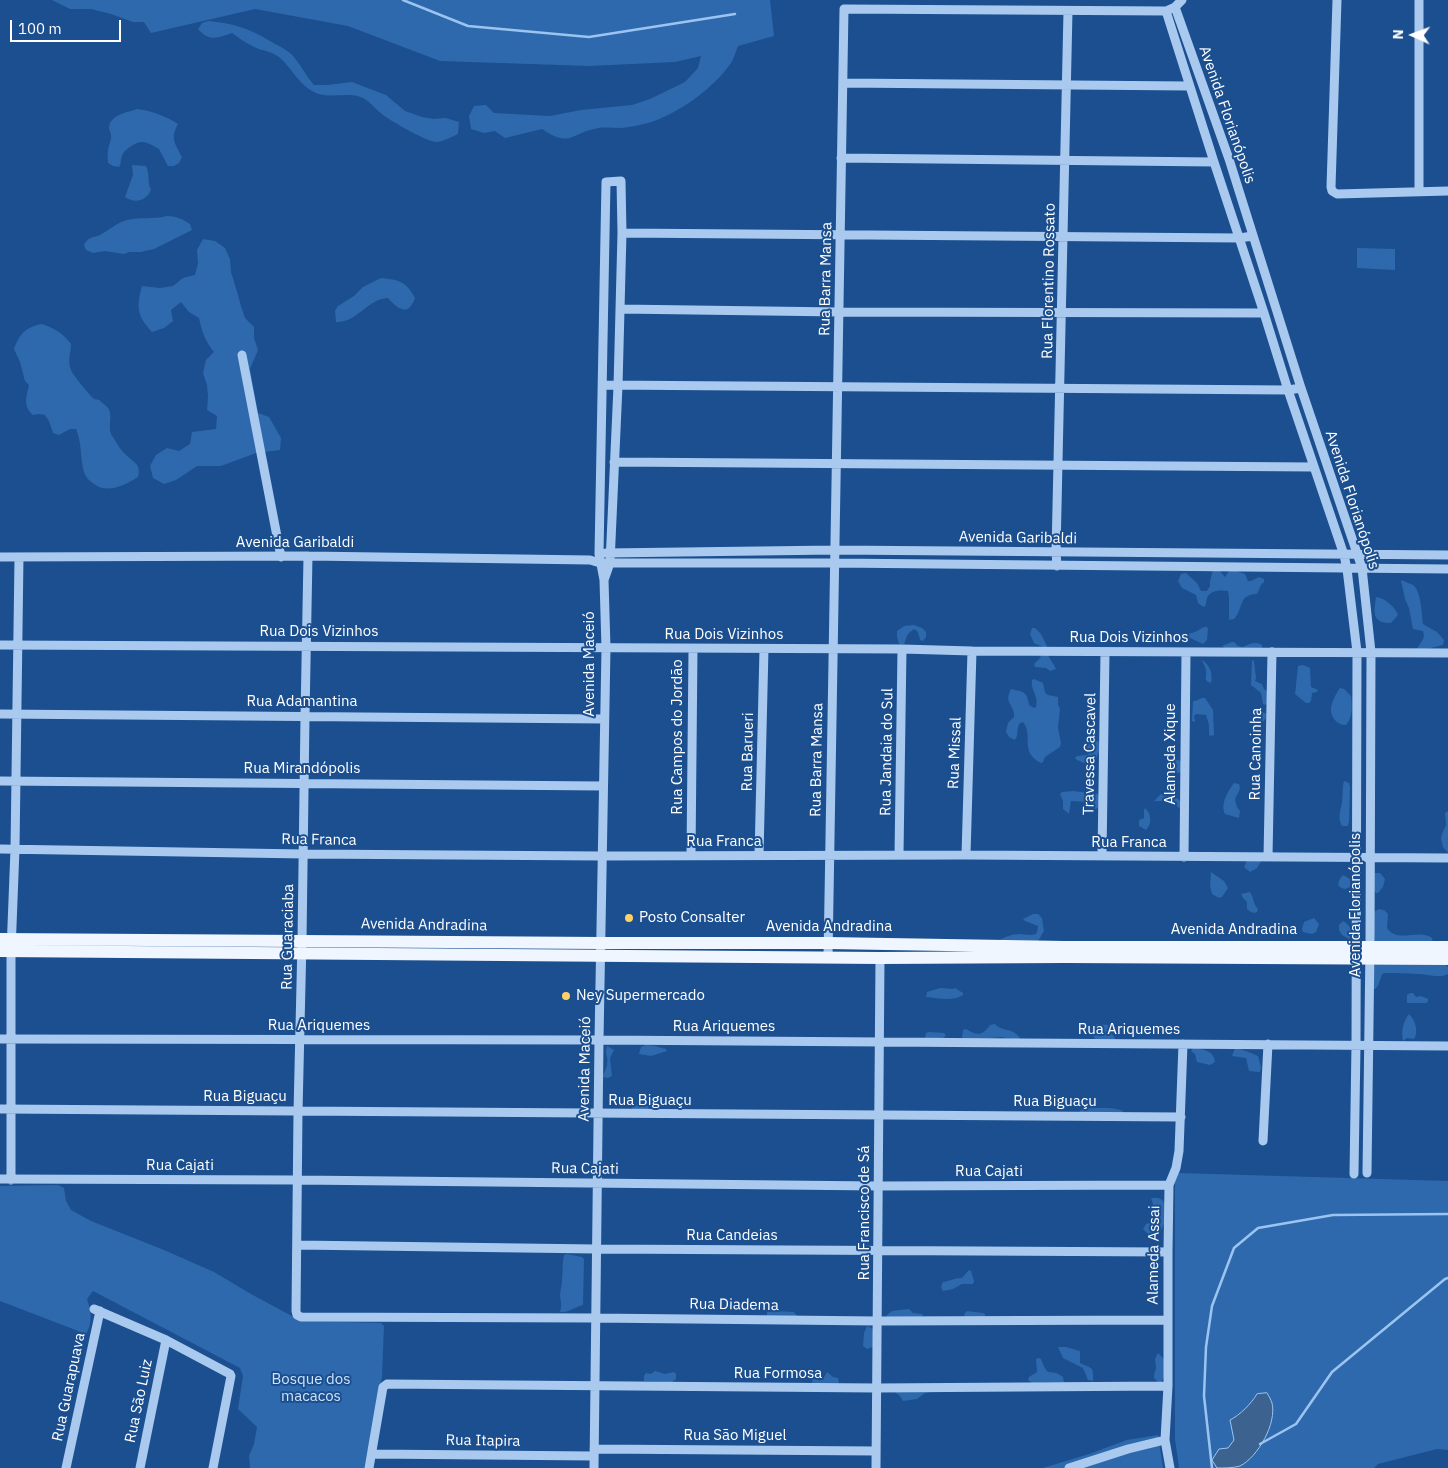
<!DOCTYPE html>
<html>
<head>
<meta charset="utf-8">
<style>
	body { margin:0 }
	#map { position:relative; width:1448px; height:1468px; overflow:hidden; background:#1b4f8f; font-family:"IBM Plex Sans",sans-serif }
	canvas { display:block }
	.north { position:absolute; left:1388px; top:10px; width:50px; height:50px; -webkit-text-stroke:4px #1b4f8f; paint-order:stroke; rotate:272deg; font-size:14px; font-weight:700; line-height:20px; text-align:center; color:#fff }
	.north::after { content:''; display:block; margin:auto; width:18px; height:22px; background:#fff; clip-path:polygon(50% 0,100% 100%,50% 72%,0 100%) }
	.scale { position:absolute; left:10px; top:20px; width:111px; height:22px; box-sizing:border-box; border:2px solid #fff; border-top:0; padding-left:6px; font-size:15px; line-height:18px; white-space:nowrap; color:#fff; -webkit-text-stroke:4px #1b4f8f; paint-order:stroke }
</style>
</head>
<body>
<div id="map">
<canvas width="1448" height="1468"></canvas>
<div class="north">N</div>
<div class="scale">100 m</div>
</div>
<script>
const ctx = document.querySelector('canvas').getContext('2d');
ctx.lineJoin = 'round';
function paint(path, color) {
  ctx.fillStyle = color;
  ctx.fill(path, 'evenodd');
}
function strokePath(path, color, width, dash) {
  ctx.strokeStyle = color;
  ctx.lineWidth = width;
  ctx.lineCap = dash ? 'butt' : 'round';
  ctx.setLineDash(dash || []);
  ctx.stroke(path);
}
function label(font, color, halo, rows, align = 'center') {
  ctx.font = font + ' "IBM Plex Sans",sans-serif';
  ctx.lineWidth = 4;
  ctx.setLineDash([]);
  ctx.textBaseline = 'middle';
  ctx.strokeStyle = halo;
  ctx.fillStyle = color;
  for (const [text, x, y, turn = 0] of rows) {
    ctx.save();
    ctx.translate(x, y);
    ctx.rotate((+turn || 0) * Math.PI / 180);
    ctx.textAlign = isNaN(turn) ? turn : align;
    if (halo) ctx.strokeText(text, 0, 0);
    ctx.fillText(text, 0, 0);
    ctx.restore();
  }
}
paint(new Path2D(`
	M 52,0 L 770,0 L 774,36 L 738,46 C 736,51 734,58 731,63 C 713,89 678,114 648,123 C 640,125 630,127 622,128 C 614,128 606,127 599,128 C 571,132 572,149 542,129 L 505,138 L 495,131 L 484,133 L 471,129 L 469,116 L 474,106 L 486,105 L 494,113 L 550,116 L 581,110 L 632,105 L 650,99 L 685,82 L 698,68 L 701,56 L 675,62 L 589,66 L 440,61 L 348,26 L 255,9 L 151,33 L 144,22 L 133,22 L 111,14 L 91,9 L 70,9 Z
	M 208,21 C 232,23 249,28 270,41 C 278,46 287,49 293,56 C 301,65 306,76 314,85 L 327,85 L 352,82 L 386,95 L 405,111 L 422,117 L 434,119 L 446,118 L 459,122 L 458,134 C 451,137 445,141 437,142 C 429,143 391,121 383,115 C 376,110 371,102 363,98 C 347,91 329,100 314,92 C 299,85 291,67 279,57 C 271,51 262,51 254,47 C 246,43 239,38 232,33 C 218,38 209,42 198,29 L 202,23 Z
	M 137,109 C 149,110 168,117 178,124 C 170,138 175,144 182,157 L 179,163 L 174,166 L 168,166 L 159,149 C 147,143 142,138 130,147 C 127,149 123,152 122,156 C 120,161 122,162 119,167 L 113,166 L 108,163 C 108,159 107,155 108,151 C 108,146 112,140 111,135 C 111,133 109,130 109,128 C 110,114 127,113 137,109 Z
	M 132,165 L 146,166 C 150,174 147,182 151,190 C 146,201 135,204 125,197 L 133,175 Z
	M 167,216 C 175,216 183,219 190,224 L 192,230 L 154,249 L 141,252 L 129,252 L 124,254 L 105,251 L 93,253 L 86,250 L 84,245 C 88,237 92,238 100,235 C 108,231 115,224 124,221 C 138,216 153,220 167,216 Z
	M 203,239 L 215,241 L 225,248 L 230,259 L 231,272 L 238,295 L 241,306 L 245,318 L 254,327 L 254,338 L 258,350 L 250,369 L 258,413 L 269,417 L 281,438 L 280,450 L 256,453 L 221,466 L 197,466 L 176,480 L 164,484 L 153,478 L 150,466 L 156,455 L 167,448 L 179,451 L 190,444 L 192,432 L 216,429 L 217,416 L 207,410 L 208,397 L 207,385 L 203,373 L 206,360 L 214,352 C 205,341 202,332 199,318 L 189,312 L 181,302 L 171,310 L 173,321 L 164,328 L 152,332 C 137,316 136,307 142,286 L 160,288 L 173,286 L 183,278 L 195,275 L 198,263 L 197,250 Z
	M 1357,248 L 1395,249 L 1395,270 L 1357,268 Z
	M 381,278 C 399,280 406,281 415,298 C 408,318 397,308 388,298 C 367,299 357,323 336,322 L 335,311 L 338,306 L 354,296 L 363,287 Z
	M 42,324 C 54,328 64,334 71,344 C 71,354 67,360 71,370 C 72,374 89,394 92,397 C 96,401 94,398 99,400 C 101,401 106,406 108,408 C 114,416 106,429 113,437 C 116,442 120,449 124,453 C 132,462 142,463 138,477 C 126,485 107,494 94,484 C 90,481 86,478 84,472 C 80,458 82,443 76,429 L 70,429 L 59,435 L 53,433 L 49,421 L 45,415 L 39,414 L 33,415 C 23,406 26,398 29,385 L 25,381 L 20,362 L 14,349 C 20,333 26,327 42,324 Z
	M 1213,570 L 1220,571 L 1225,577 L 1229,571 L 1234,570 L 1245,574 L 1248,581 L 1251,581 L 1259,577 L 1264,579 L 1264,582 L 1261,585 L 1257,594 C 1237,595 1245,607 1234,619 L 1229,620 L 1229,597 L 1228,591 C 1221,590 1210,590 1207,598 C 1206,601 1206,604 1205,607 L 1202,606 L 1198,603 L 1196,595 L 1182,588 L 1178,581 L 1181,574 L 1186,573 L 1197,583 L 1201,591 L 1207,591 L 1210,586 L 1210,581 Z
	M 1401,580 C 1405,582 1409,583 1413,585 C 1421,590 1422,615 1423,624 L 1437,632 L 1444,640 L 1443,645 L 1427,649 L 1417,649 C 1420,642 1426,640 1423,631 L 1413,629 L 1409,608 L 1405,599 Z
	M 1376,597 C 1385,598 1395,607 1398,615 L 1391,623 C 1371,623 1374,612 1376,597 Z
	M 914,625 L 922,628 L 926,632 L 926,637 L 923,641 L 920,640 L 918,632 L 914,629 L 908,634 L 904,644 L 899,644 L 897,637 L 897,631 L 904,626 Z
	M 1204,627 L 1207,627 L 1208,629 L 1207,640 L 1203,644 L 1184,635 L 1195,632 Z
	M 1032,628 L 1035,628 L 1041,634 L 1047,646 L 1045,648 L 1034,643 L 1030,634 Z
	M 1232,642 L 1234,642 L 1238,646 L 1243,647 C 1249,644 1255,641 1262,645 L 1262,648 L 1226,649 L 1222,646 Z
	M 1048,655 C 1050,660 1054,664 1056,669 L 1050,671 L 1046,668 L 1035,667 L 1034,664 L 1041,657 L 1039,656 Z
	M 1202,660 C 1210,665 1213,674 1211,683 C 1203,680 1207,678 1206,671 C 1206,667 1203,664 1202,660 Z
	M 1252,660 L 1254,661 L 1256,678 L 1255,681 L 1262,684 L 1264,689 L 1268,692 L 1267,703 L 1265,705 L 1263,704 L 1261,693 L 1251,685 Z
	M 1303,665 L 1310,668 L 1311,687 L 1318,690 L 1317,692 L 1312,693 L 1311,701 L 1309,703 L 1306,703 L 1295,694 L 1298,666 Z
	M 1034,679 L 1043,683 C 1046,697 1045,694 1058,697 L 1058,705 L 1060,709 L 1058,728 L 1061,743 L 1060,747 L 1045,757 L 1043,762 L 1041,763 C 1019,752 1034,736 1023,722 L 1020,723 C 1016,728 1019,735 1015,740 L 1009,737 L 1006,732 L 1008,723 L 1014,717 C 1015,704 1003,704 1011,689 C 1024,692 1027,691 1029,705 L 1034,708 L 1036,707 C 1039,695 1030,690 1032,680 Z
	M 1340,688 L 1344,689 L 1351,696 C 1352,706 1353,717 1346,725 C 1338,726 1330,717 1331,708 C 1332,702 1336,693 1340,688 Z
	M 1202,698 L 1205,698 L 1213,710 L 1214,735 L 1211,736 L 1209,735 L 1209,725 L 1206,715 L 1196,714 L 1194,716 L 1195,722 L 1192,721 L 1193,701 L 1195,701 Z
	M 1259,709 L 1266,714 C 1267,717 1265,721 1262,722 L 1257,719 L 1254,712 Z
	M 1095,739 L 1099,742 L 1101,747 L 1096,759 L 1084,763 L 1077,760 L 1075,758 L 1077,756 L 1087,755 L 1089,753 L 1088,751 L 1083,749 L 1083,744 L 1087,741 Z
	M 1170,759 L 1175,759 L 1181,761 L 1182,771 C 1178,774 1173,774 1169,772 L 1168,767 Z
	M 1344,781 L 1349,783 L 1350,787 L 1349,821 L 1348,826 L 1342,826 C 1337,817 1341,810 1342,802 C 1343,794 1342,789 1344,781 Z
	M 1234,783 L 1239,784 C 1242,791 1236,794 1235,800 L 1237,807 L 1240,811 L 1239,818 L 1225,814 C 1220,804 1228,791 1234,783 Z
	M 1073,791 L 1098,794 L 1099,798 L 1100,806 L 1096,809 L 1091,807 L 1089,802 L 1071,801 L 1069,814 L 1063,809 L 1063,801 L 1060,794 L 1062,792 Z
	M 1161,794 L 1163,794 L 1168,797 C 1176,796 1180,799 1182,806 L 1179,808 L 1171,801 L 1154,801 Z
	M 1145,808 C 1152,814 1152,824 1146,830 L 1139,826 L 1139,820 L 1144,818 L 1144,810 Z
	M 1448,811 L 1448,853 L 1443,847 L 1441,839 L 1442,834 L 1446,825 L 1445,813 Z
	M 1247,860 L 1262,860 L 1257,868 L 1250,872 L 1244,867 Z
	M 1211,872 L 1224,881 L 1228,888 L 1222,897 L 1219,898 L 1212,894 L 1210,886 Z
	M 1373,873 L 1380,873 L 1385,879 L 1383,887 L 1378,893 L 1376,893 L 1373,889 Z
	M 1343,875 L 1350,879 L 1350,887 L 1345,889 C 1335,887 1338,881 1343,875 Z
	M 1250,892 C 1254,898 1253,904 1258,909 L 1257,912 C 1253,914 1251,912 1247,909 L 1247,902 L 1243,898 L 1241,894 Z
	M 1379,909 L 1384,910 L 1388,914 L 1387,928 C 1397,944 1419,928 1432,938 L 1433,943 L 1375,942 L 1372,913 Z
	M 1033,914 L 1038,914 L 1042,918 L 1044,931 L 1038,941 L 1000,940 C 1005,937 1013,934 1019,934 C 1025,934 1030,936 1036,934 L 1037,932 L 1038,926 L 1025,921 L 1023,919 Z
	M 1314,918 L 1319,924 L 1316,932 L 1312,934 L 1303,932 L 1302,929 L 1304,922 Z
	M 1343,921 C 1349,924 1353,931 1351,937 L 1349,939 L 1342,935 L 1339,930 L 1339,925 Z
	M 1376,963 L 1443,963 L 1448,967 L 1448,974 C 1439,979 1427,974 1417,974 C 1406,973 1396,973 1385,973 L 1382,974 L 1378,986 L 1375,989 L 1373,989 L 1371,970 Z
	M 940,988 L 953,989 L 955,988 L 963,993 L 963,995 C 952,1002 938,998 926,997 L 927,992 Z
	M 1410,993 L 1413,993 L 1416,997 L 1421,996 L 1428,999 L 1428,1001 L 1427,1003 L 1407,1003 L 1407,995 Z
	M 1409,1014 C 1415,1020 1419,1031 1414,1039 L 1407,1038 L 1403,1041 C 1401,1030 1403,1022 1409,1014 Z
	M 995,1024 C 1003,1033 1011,1026 1020,1038 L 1018,1040 L 1001,1037 L 980,1039 L 964,1039 L 962,1037 L 963,1030 L 966,1029 C 976,1035 982,1037 990,1025 Z
	M 1096,1024 L 1109,1025 L 1110,1031 L 1116,1040 L 1096,1040 L 1093,1036 Z
	M 929,1032 L 944,1033 L 946,1035 L 942,1039 L 925,1038 L 926,1033 Z
	M 646,1045 L 656,1046 L 658,1047 L 666,1049 L 667,1051 L 651,1056 L 639,1054 L 641,1047 Z
	M 607,1046 L 614,1050 L 610,1058 L 612,1076 L 608,1078 L 603,1077 C 604,1072 607,1068 607,1064 C 609,1057 604,1055 607,1046 Z
	M 1194,1047 C 1203,1050 1214,1050 1215,1062 L 1210,1065 L 1197,1062 L 1195,1054 L 1191,1051 Z
	M 1235,1048 C 1242,1049 1251,1053 1258,1056 L 1261,1067 L 1260,1072 L 1249,1071 L 1246,1058 L 1232,1056 Z
	M 641,1095 C 645,1098 650,1107 648,1111 L 632,1111 L 632,1108 L 638,1104 L 639,1097 Z
	M 1083,1108 C 1097,1109 1111,1106 1123,1111 L 1121,1113 L 1078,1113 Z
	M 1179,1173 L 1448,1181 L 1448,1450 L 1437,1449 L 1378,1464 L 1374,1468 L 1179,1468 L 1175,1439 L 1175,1182 Z
	M 58,1185 L 64,1188 L 66,1201 L 71,1210 L 91,1221 L 164,1250 L 214,1272 L 251,1294 L 301,1321 L 381,1323 L 384,1326 L 382,1377 L 364,1468 L 250,1468 L 249,1456 L 254,1444 L 257,1427 L 238,1409 L 243,1376 L 240,1368 L 93,1291 L 87,1299 C 91,1311 93,1323 86,1334 L 0,1301 L 0,1186 Z
	M 1151,1198 C 1155,1198 1160,1197 1163,1201 C 1170,1209 1164,1229 1157,1236 L 1148,1234 L 1143,1229 L 1146,1224 L 1153,1222 C 1156,1214 1154,1206 1151,1198 Z
	M 567,1254 L 582,1257 L 584,1259 L 583,1305 C 575,1307 568,1313 560,1312 C 562,1306 561,1302 560,1296 C 560,1291 562,1285 562,1280 C 563,1271 562,1264 564,1255 Z
	M 969,1270 L 971,1271 L 974,1281 L 973,1284 L 962,1284 L 953,1289 L 943,1291 L 941,1287 L 943,1282 C 950,1281 954,1278 962,1278 Z
	M 909,1309 L 913,1313 L 922,1314 L 923,1316 L 920,1317 L 888,1317 L 886,1316 L 892,1311 Z
	M 773,1311 L 794,1312 L 797,1316 L 767,1316 L 767,1312 Z
	M 967,1311 L 983,1313 L 985,1314 L 985,1317 L 965,1317 L 964,1314 Z
	M 867,1326 L 875,1330 L 875,1346 L 867,1349 L 863,1346 L 864,1333 Z
	M 1058,1347 L 1066,1347 L 1080,1351 L 1080,1363 C 1091,1369 1094,1365 1093,1381 L 1088,1380 L 1083,1368 L 1063,1358 Z
	M 1158,1353 L 1165,1360 L 1165,1376 L 1161,1382 L 1158,1382 L 1154,1378 L 1154,1375 L 1156,1368 L 1155,1359 Z
	M 1039,1358 L 1041,1359 C 1049,1381 1049,1366 1063,1377 L 1064,1383 C 1054,1383 1042,1381 1034,1384 L 1028,1380 L 1029,1377 L 1037,1372 L 1036,1359 Z
	M 655,1371 L 665,1374 L 674,1372 L 676,1374 L 676,1379 L 672,1382 L 644,1381 L 644,1376 L 646,1373 L 651,1374 Z
	M 827,1372 L 833,1377 L 838,1378 L 839,1383 L 837,1384 L 812,1384 L 813,1374 L 816,1374 L 819,1381 L 823,1379 Z
	M 919,1391 L 932,1392 L 925,1393 L 917,1399 L 903,1401 L 900,1396 L 895,1392 L 912,1392 Z
	M 1158,1435 L 1163,1468 L 1043,1468 L 1089,1454 L 1127,1440 Z`), '#2e69ad');
const water = new Path2D(`
	M 1267,1393 C 1269,1396 1271,1400 1272,1403 C 1277,1423 1258,1457 1240,1466 C 1234,1468 1224,1468 1217,1468 L 1212,1460 L 1219,1449 L 1228,1448 L 1234,1440 L 1230,1420 C 1240,1415 1251,1404 1257,1394 Z`);
paint(water, '#3c6290');
strokePath(water, '#9cc4f0', 1);
strokePath(new Path2D(`
	M 403,0 L 468,26 L 589,37 L 735,14
	M 1260,1444 L 1296,1424 L 1332,1372 L 1445,1279 L 1448,1278
	M 1212,1468 L 1204,1396 L 1206,1347 L 1212,1306 L 1234,1248 L 1258,1228 L 1333,1215 L 1448,1214`), '#9cc4f0', 2.5);
strokePath(new Path2D(`
	M 1337,0 L 1331,187 L 1332,191 L 1337,194 L 1448,191
	M 1175,7 L 1229,159 L 1301,388 L 1362,568 L 1371,652 L 1370,947 L 1367,1173
	M 1166,11 L 1214,162 L 1264,313 L 1288,390 L 1344,555 L 1347,569 L 1357,652 L 1356,1045 L 1354,1174
	M 843,83 L 1189,86
	M 841,158 L 1214,162
	M 1419,191 L 1419,0
	M 622,233 L 1239,238 L 1253,236
	M 620,309 L 839,312 L 1264,313
	M 242,355 L 281,557
	M 603,385 L 1288,390 L 1301,388
	M 614,462 L 1313,467
	M 606,553 L 835,550 L 1448,555
	M 308,556 L 305,716 L 302,941 L 298,1112 L 296,1311 L 297,1315 L 301,1317 L 595,1318 L 878,1321 L 1167,1320
	M 0,557 L 308,556 L 590,560 L 600,563 L 835,563 L 1448,569
	M 1057,566 L 1056,552 L 1068,11
	M 0,645 L 902,649 L 972,651 L 1448,653
	M 0,714 L 604,719
	M 0,781 L 603,786
	M 0,849 L 304,854 L 602,856 L 966,855 L 1448,858
	M 691,855 L 693,649
	M 759,855 L 764,649
	M 899,855 L 902,649
	M 966,855 L 972,651
	M 1102,856 L 1105,652
	M 1184,857 L 1186,652
	M 1268,857 L 1272,652
	M 828,957 L 844,9 L 1166,11 L 1175,7 L 1182,0
	M 0,1039 L 599,1040 L 1448,1046
	M 0,1109 L 1181,1117
	M 1263,1141 L 1268,1044
	M 0,1179 L 298,1180 L 878,1186 L 1169,1185
	M 11,1180 L 11,951 L 15,849 L 19,557
	M 297,1245 L 596,1249 L 1168,1252
	M 94,1309 L 166,1340 L 230,1374 L 231,1376 L 213,1468
	M 594,1449 L 876,1451
	M 372,1454 L 594,1456
	M 66,1468 L 100,1311
	M 140,1468 L 166,1340
	M 369,1468 L 383,1387 L 387,1384 L 877,1388 L 1168,1386
	M 594,1468 L 599,1040 L 606,648 L 604,580 L 599,554 L 606,182 L 621,181 L 622,233 L 618,386 L 610,563 L 604,580
	M 876,1468 L 880,958
	M 1069,1468 L 1128,1449 L 1165,1440
	M 1170,1468 L 1165,1440 L 1168,1386 L 1168,1252 L 1169,1185 L 1176,1168 L 1179,1151 L 1183,1044`), '#a9c9ee', 9);
strokePath(new Path2D(`
	M 0,939 L 601,943 L 828,943 L 1065,947 L 1448,947
	M 0,951 L 880,958 L 1065,957 L 1448,959`), '#f0f6ff', 12);
for (const [x, y, r, color] of [
	[629,918,5,"#ffd166"],
	[566,996,5,"#ffd166"]
]) {
  const dot = new Path2D();
  dot.arc(x, y, r, 0, 2 * Math.PI);
  ctx.fillStyle = color;
  ctx.fill(dot);
  strokePath(dot, '#1b4f8f', 2);
}
label('15px', '#fff', '#1b4f8f', [
	["Avenida Florianópolis",1227,115,71],
	["Rua Barra Mansa",826,279,-89],
	["Rua Florentino Rossato",1049,281,-89],
	["Avenida Florianópolis",1352,500,72],
	["Avenida Garibaldi",1018,538,1],
	["Avenida Garibaldi",295,543],
	["Rua Dois Vizinhos",319,632],
	["Rua Dois Vizinhos",724,635],
	["Rua Dois Vizinhos",1129,638],
	["Avenida Maceió",590,664,-90],
	["Rua Adamantina",302,702],
	["Rua Campos do Jordão",678,737,-90],
	["Rua Barueri",748,752,-89],
	["Rua Jandaia do Sul",887,752,-89],
	["Rua Missal",955,753,-88],
	["Travessa Cascavel",1090,754,-89],
	["Alameda Xique",1171,754,-90],
	["Rua Canoinha",1256,754,-89],
	["Rua Barra Mansa",817,760,-89],
	["Rua Mirandópolis",302,769],
	["Rua Franca",319,840,1],
	["Rua Franca",724,842],
	["Rua Franca",1129,843],
	["Avenida Florianópolis",1356,905,-90],
	["Avenida Andradina",424,925,1],
	["Avenida Andradina",829,927],
	["Avenida Andradina",1234,930],
	["Rua Guaraciaba",288,937,-89],
	["Rua Ariquemes",319,1026],
	["Rua Ariquemes",724,1027],
	["Rua Ariquemes",1129,1030],
	["Avenida Maceió",585,1069,-89],
	["Rua Biguaçu",245,1097],
	["Rua Biguaçu",650,1101],
	["Rua Biguaçu",1055,1102],
	["Rua Cajati",180,1166],
	["Rua Cajati",585,1169,1],
	["Rua Cajati",989,1172],
	["Rua Francisco de Sá",865,1213,-90],
	["Rua Candeias",732,1236],
	["Alameda Assai",1154,1255,-89],
	["Rua Diadema",734,1305,1],
	["Rua Formosa",778,1374],
	["Rua Guarapuava",69,1387,-78],
	["Rua São Luiz",139,1401,-78],
	["Rua São Miguel",735,1436],
	["Rua Itapira",483,1441,1]
]);
label('15px', '#fff', '#1b4f8f', [
	["Posto Consalter",639,918],
	["Ney Supermercado",576,996]
], 'left');
label('15px', '#cfe3fa', '#1b4f8f', [
	["Bosque dos",311,1380],
	["macacos",311,1397]
]);
</script>
</body>
</html>
